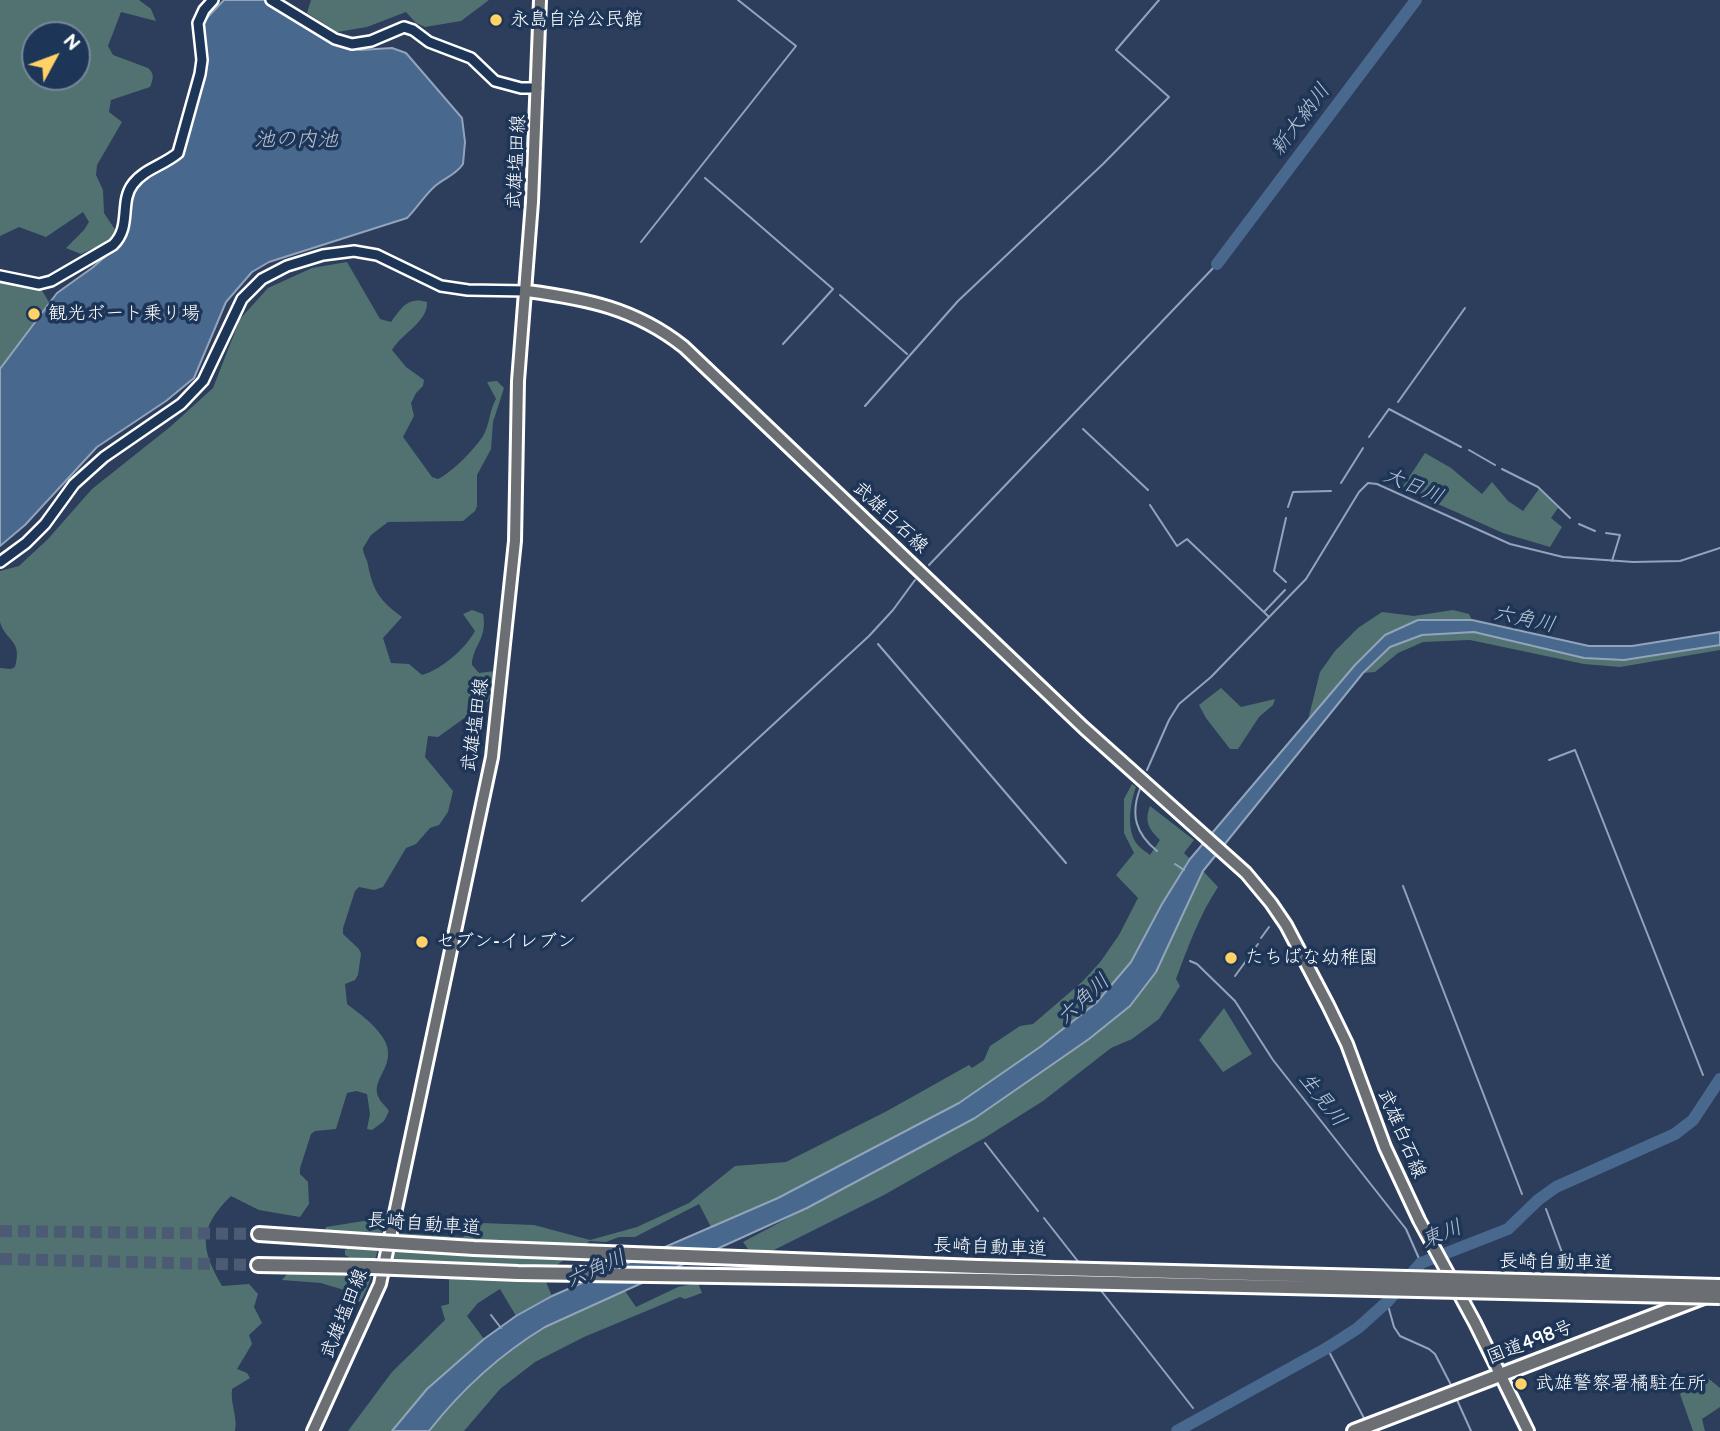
<!DOCTYPE html>
<html>
<head>
<meta charset="utf-8">
<style>
	body { margin:0 }
	#map { position:relative; width:1720px; height:1431px; overflow:hidden; background:#2c3e5c; font-family:"Balsamiq Sans",sans-serif }
	canvas { display:block }
	.north { position:absolute; left:21px; top:21px; width:70px; height:70px; box-sizing:border-box; background:#1d3557; border:2px solid #77869a; border-radius:50%; rotate:49deg; font-size:19px; font-weight:700; line-height:28px; text-align:center; color:#fff }
	.north::after { content:''; display:block; margin:auto; width:24px; height:32px; background:#ffd166; clip-path:polygon(50% 0,100% 100%,50% 72%,0 100%) }
</style>
</head>
<body>
<div id="map">
<canvas width="1720" height="1431"></canvas>
<div class="north">N</div>
</div>
<script>
const ctx = document.querySelector('canvas').getContext('2d');
ctx.lineJoin = 'round';
function paint(path, color) {
  ctx.fillStyle = color;
  ctx.fill(path, 'evenodd');
}
function strokePath(path, color, width, dash) {
  ctx.strokeStyle = color;
  ctx.lineWidth = width;
  ctx.lineCap = dash ? 'butt' : 'round';
  ctx.setLineDash(dash || []);
  ctx.stroke(path);
}
function label(font, color, halo, rows, align = 'center') {
  ctx.font = font + ' "Balsamiq Sans","Klee One",sans-serif';
  ctx.lineWidth = 7;
  ctx.setLineDash([]);
  ctx.textBaseline = 'middle';
  ctx.strokeStyle = halo;
  ctx.fillStyle = color;
  for (const [text, x, y, turn = 0] of rows) {
    ctx.save();
    ctx.translate(x, y);
    ctx.rotate((+turn || 0) * Math.PI / 180);
    ctx.textAlign = isNaN(turn) ? turn : align;
    if (halo) ctx.strokeText(text, 0, 0);
    ctx.fillText(text, 0, 0);
    ctx.restore();
  }
}
paint(new Path2D(`
	M 0,0 L 139,0 L 151,9 L 156,21 L 121,12 L 108,46 L 113,55 L 148,68 C 155,74 153,79 150,87 L 111,100 L 109,112 L 122,122 L 97,165 L 96,175 L 103,190 L 104,213 L 116,231 L 111,240 L 81,254 L 66,248 L 84,230 L 89,222 L 83,212 L 46,237 L 19,227 L 0,236 ZM 35,35 L 77,35 L 77,77 L 35,77 Z
	M 311,0 L 489,0 L 461,21 L 425,27 L 416,23 L 406,12 L 367,27 L 337,32 L 307,13 Z
	M 347,262 L 380,319 L 391,322 C 401,308 408,296 427,302 C 428,322 401,334 392,350 L 406,367 L 424,380 L 423,386 L 416,393 L 411,403 L 414,416 L 403,437 L 432,477 L 438,479 C 451,473 475,449 483,436 C 490,424 489,411 496,399 L 487,382 L 497,381 L 504,388 L 493,422 L 491,449 L 477,475 L 477,506 L 475,511 L 463,521 L 388,522 L 371,535 L 363,548 C 363,555 367,558 368,565 C 373,591 380,601 402,617 L 383,638 L 391,663 L 409,664 L 422,675 C 442,669 465,649 475,631 L 463,614 L 472,610 L 483,614 C 488,639 472,646 472,665 L 479,673 L 495,671 L 492,692 L 488,701 L 438,737 L 428,736 L 425,757 L 453,791 L 448,812 L 439,825 L 430,828 L 416,844 L 406,848 L 383,887 L 374,890 L 359,887 L 355,891 L 343,928 L 343,934 L 359,949 L 361,954 L 358,975 L 355,980 L 345,984 L 347,1004 C 357,1012 369,1020 377,1030 C 406,1062 368,1077 379,1098 C 381,1103 386,1106 389,1111 L 384,1121 L 372,1130 L 367,1129 L 370,1114 L 367,1094 L 356,1091 L 347,1093 L 336,1129 L 315,1131 L 311,1134 L 300,1168 L 300,1174 L 308,1182 L 309,1204 L 300,1217 L 259,1210 L 231,1196 C 198,1228 200,1248 222,1286 L 249,1284 L 258,1294 L 254,1307 L 262,1323 L 249,1335 L 252,1344 L 237,1369 L 247,1373 L 250,1378 L 232,1389 C 230,1404 238,1417 235,1431 L 0,1431 L 0,668 L 11,669 L 15,667 C 23,639 5,641 0,622 C 0,609 0,585 0,571 L 19,566 L 48,539 L 92,489 L 170,427 L 213,388 L 240,319 L 268,288 L 312,268 Z
	M 0,278 L 40,287 L 50,304 L 0,369 Z
	M 1425,453 L 1451,468 L 1482,494 L 1492,482 L 1508,501 L 1523,511 L 1539,489 L 1558,508 L 1551,518 L 1562,527 L 1550,547 L 1503,533 L 1402,488 Z
	M 1453,610 L 1469,614 L 1472,620 L 1418,620 L 1308,720 L 1320,672 L 1335,651 L 1358,628 L 1382,612 L 1414,616 Z
	M 1474,632 L 1584,658 L 1624,660 L 1720,645 L 1720,650 L 1620,667 L 1584,664 L 1470,640 L 1423,642 L 1398,653 L 1375,672 L 1363,673 L 1390,647 L 1422,635 Z
	M 1221,688 L 1241,707 L 1275,699 L 1273,705 L 1259,717 L 1238,749 L 1230,749 L 1206,718 L 1199,705 Z
	M 1132,784 L 1136,787 C 1130,803 1126,830 1137,844 C 1140,848 1146,852 1150,855 L 1160,840 C 1149,829 1144,822 1150,806 L 1194,840 L 1184,853 L 1190,859 L 1162,904 L 1131,962 L 1096,1003 L 1040,1047 L 959,1103 L 778,1198 L 711,1227 L 699,1204 L 635,1237 L 619,1237 L 606,1242 L 590,1241 L 543,1275 L 552,1296 L 516,1316 L 500,1289 L 478,1303 L 467,1316 L 484,1339 L 427,1389 L 392,1431 L 348,1431 L 392,1372 L 445,1320 L 441,1306 L 449,1304 L 449,1279 L 390,1276 L 397,1233 L 463,1237 L 481,1223 L 534,1225 L 590,1240 L 637,1227 L 689,1203 L 735,1166 L 786,1162 L 887,1111 L 969,1065 L 972,1068 L 984,1060 L 990,1046 L 1020,1026 L 1033,1024 L 1083,981 L 1101,961 L 1119,935 L 1138,898 L 1116,875 L 1134,853 L 1124,833 L 1124,799 Z
	M 1203,871 L 1218,887 C 1199,916 1188,947 1176,979 L 1180,986 L 1159,1019 L 1132,1039 L 1111,1048 L 1043,1101 L 986,1137 L 884,1195 L 772,1251 L 748,1249 L 743,1242 L 975,1118 L 1089,1039 L 1185,905 Z
	M 1224,1008 L 1252,1054 L 1223,1072 L 1199,1040 Z
	M 370,1220 L 378,1223 L 382,1232 L 370,1281 L 362,1299 L 346,1315 L 344,1290 L 321,1283 L 282,1280 L 288,1273 L 354,1274 L 359,1269 L 358,1262 L 345,1255 L 345,1250 L 364,1241 L 363,1235 L 325,1232 L 326,1227 Z
	M 698,1283 L 702,1293 L 685,1299 L 680,1297 L 584,1337 L 535,1362 L 500,1389 L 464,1431 L 429,1431 C 453,1400 481,1369 513,1346 C 547,1323 587,1308 625,1291 L 636,1307 L 678,1287 Z
	M 1704,1375 L 1720,1388 L 1720,1407 L 1702,1419 L 1705,1431 L 1693,1431 L 1680,1394 Z`), '#527271');
const water = new Path2D(`
	M 224,0 L 265,0 L 327,39 L 344,46 L 360,50 L 392,48 L 406,53 L 462,118 L 465,142 L 463,164 C 456,175 444,178 435,186 C 424,196 417,208 407,218 L 269,262 L 252,272 L 226,302 L 194,378 L 166,401 L 97,447 L 25,525 L 0,546 L 0,369 L 57,293 L 92,268 L 120,244 L 128,225 L 132,190 L 149,174 L 172,163 L 181,155 L 206,68 L 204,21 Z
	M 1418,620 L 1472,620 L 1589,646 L 1632,646 L 1720,632 L 1720,645 L 1624,660 L 1584,658 L 1474,632 L 1422,635 L 1390,647 L 1363,673 L 1203,871 L 1156,972 L 1130,1006 L 1089,1039 L 975,1118 L 807,1208 L 545,1327 C 499,1355 462,1389 429,1431 L 392,1431 L 427,1389 L 484,1339 L 516,1316 L 552,1296 L 778,1198 L 959,1103 L 1040,1047 L 1096,1003 L 1131,962 L 1162,904 L 1190,859 L 1355,665 L 1385,635 Z`);
paint(water, '#49688e');
strokePath(water, '#92a4bb', 2);
strokePath(new Path2D(`
	M 705,178 L 833,289 L 783,344
	M 641,242 L 796,46 L 738,0
	M 840,295 L 907,354
	M 1398,402 L 1465,308
	M 865,406 L 958,301 L 1103,164 L 1169,97 L 1116,50 L 1159,0
	M 1083,429 L 1148,490
	M 1369,437 L 1389,409 L 1461,447
	M 1469,450 L 1495,465
	M 1502,469 L 1538,487 L 1570,518
	M 1341,483 L 1363,448
	M 1150,505 L 1177,546 L 1187,539 L 1268,616
	M 1288,507 L 1293,492 L 1331,491
	M 1579,524 L 1595,531
	M 1606,533 L 1620,535 L 1612,561
	M 929,565 L 1217,264
	M 1286,582 L 1274,571 L 1286,518
	M 1264,612 L 1285,590
	M 878,644 L 1066,863
	M 1549,760 L 1575,750 L 1703,1075
	M 1147,770 L 1169,720 L 1179,704 L 1211,677 L 1306,579 L 1359,492 L 1368,483 L 1377,484 L 1510,544 L 1563,557 L 1633,562 L 1680,561 L 1720,548
	M 1140,789 C 1130,815 1136,834 1157,851
	M 1175,864 L 1184,870
	M 1403,886 L 1522,1194
	M 582,901 L 869,636 L 893,610 L 915,580
	M 1261,938 L 1269,927
	M 1251,953 L 1258,944
	M 1190,961 L 1197,964 L 1235,1001 L 1273,1060 L 1406,1229 L 1421,1263
	M 1235,976 L 1246,961
	M 985,1143 L 1038,1211
	M 1546,1209 L 1567,1266
	M 1044,1218 L 1080,1264
	M 1099,1288 L 1193,1408
	M 1387,1302 L 1394,1327 L 1400,1336 L 1429,1349 L 1435,1354 L 1451,1385
	M 491,1315 L 501,1328
	M 1327,1348 L 1365,1420
	M 1457,1400 L 1471,1431`), '#92a4bb', 2);
strokePath(new Path2D(`
	M 1217,264 L 1416,0
	M 1177,1431 L 1327,1348 L 1358,1328 L 1387,1302 L 1421,1263 L 1508,1229 L 1538,1200 L 1556,1187 L 1675,1134 L 1693,1120 L 1720,1079`), '#49688e', 12);
strokePath(new Path2D(`
	M 0,1231 L 259,1234
	M 0,1259 L 258,1265`), '#4c5b74', 12, [12, 6]);
const minor = new Path2D(`
	M 271,0 L 335,39 L 352,44 L 371,41 L 404,27 L 413,30 L 429,42 L 471,58 L 495,81 L 521,88 L 537,88
	M 0,276 L 39,284 L 51,281 L 113,245 C 132,227 119,202 133,184 C 144,169 164,165 178,153 L 200,74 L 202,60 L 198,23 L 204,10 L 213,0
	M 0,562 L 26,543 L 45,524 L 74,484 L 104,457 L 181,404 L 203,381 L 242,299 L 262,279 L 287,266 L 323,255 L 354,251 L 377,255 L 441,286 L 468,290 L 527,291`);
const major = new Path2D(`
	M 527,291 C 586,299 635,308 684,347 L 1084,728 L 1246,873 L 1271,903 L 1286,925 L 1328,1005 L 1347,1044 L 1385,1147 L 1419,1220 L 1475,1323 L 1528,1431
	M 313,1431 L 380,1284 L 492,757 L 515,541 L 518,381 L 532,202 L 540,0`);
const highway = new Path2D(`
	M 259,1234 L 380,1242
	M 258,1265 L 371,1267
	M 1354,1431 L 1706,1296`);
strokePath(minor, '#fff', 14);
strokePath(major, '#fff', 16);
strokePath(highway, '#fff', 18);
strokePath(minor, '#1d3557', 9);
strokePath(major, '#6b6f74', 10);
strokePath(highway, '#6b6f74', 12);
const highwayBridge = new Path2D(`
	M 380,1242 L 474,1248 L 978,1267 L 1720,1286
	M 371,1267 L 518,1273 L 984,1280 L 1720,1297`);
strokePath(highwayBridge, '#fff', 18, []);
strokePath(highwayBridge, '#6b6f74', 12);
for (const [x, y, r, color] of [
	[496,20,7,"#ffd166"],
	[34,314,7,"#ffd166"],
	[422,942,7,"#ffd166"],
	[1231,958,7,"#ffd166"],
	[1521,1384,7,"#ffd166"]
]) {
  const dot = new Path2D();
  dot.arc(x, y, r, 0, 2 * Math.PI);
  ctx.fillStyle = color;
  ctx.fill(dot);
  strokePath(dot, '#1d3557', 2.5);
}
label('19px', '#fff', '#1d3557', [
	["永島自治公民館",510,20],
	["観光ボート乗り場",48,314],
	["セブン-イレブン",436,942],
	["たちばな幼稚園",1245,958],
	["武雄警察署橘駐在所",1535,1384]
], 'left');
label('19px', '#fff', '#1d3557', [
	["武雄塩田線",517,162,-87],
	["武雄白石線",890,518,43],
	["武雄塩田線",476,725,-82],
	["武雄白石線",1401,1134,67],
	["長崎自動車道",424,1225,4],
	["長崎自動車道",990,1248,2],
	["長崎自動車道",1556,1263,1],
	["武雄塩田線",345,1314,-68],
	["国道498号",1530,1343,-21]
]);
label('italic 21px', '#b6c3d2', '#1d3557', [
	["新大納川",1301,120,-53],
	["池の内池",296,141],
	["大日川",1413,487,23],
	["六角川",1524,620,12],
	["六角川",1084,1000,-43],
	["生見川",1322,1100,52],
	["東川",1442,1235,-22],
	["六角川",596,1270,-24]
]);
</script>
</body>
</html>
